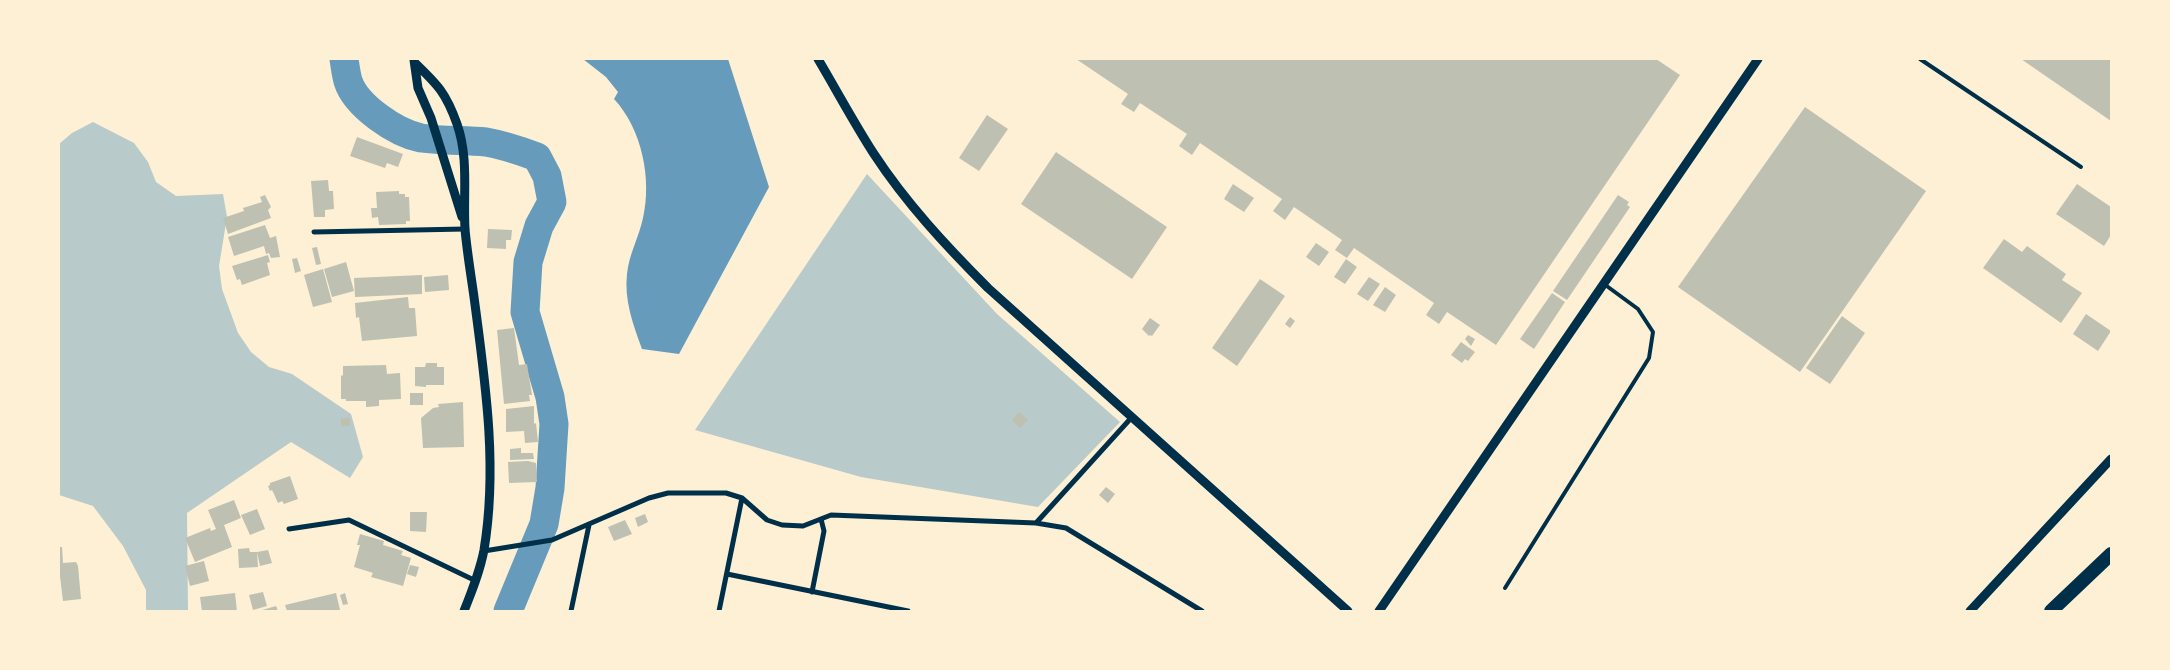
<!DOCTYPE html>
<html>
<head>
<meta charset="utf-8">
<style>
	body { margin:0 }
	#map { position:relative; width:2170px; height:670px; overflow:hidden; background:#fdf0d5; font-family:Lato,sans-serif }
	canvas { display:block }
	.frame { position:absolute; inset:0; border:60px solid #fdf0d5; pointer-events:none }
</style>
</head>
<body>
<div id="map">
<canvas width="2170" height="670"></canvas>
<div class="frame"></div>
</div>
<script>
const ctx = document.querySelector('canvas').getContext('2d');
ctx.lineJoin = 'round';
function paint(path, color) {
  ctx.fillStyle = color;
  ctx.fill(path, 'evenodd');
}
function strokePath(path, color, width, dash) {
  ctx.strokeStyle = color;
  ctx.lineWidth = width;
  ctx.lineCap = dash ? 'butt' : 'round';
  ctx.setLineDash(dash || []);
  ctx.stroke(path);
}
paint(new Path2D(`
	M 93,122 L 134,143 L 148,162 L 156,182 L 176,196 L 223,194 L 227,217 L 219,266 L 222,289 L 238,333 L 251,352 L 269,367 L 292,374 L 351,414 L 363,457 L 350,478 L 291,442 L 187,513 L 188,611 L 146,611 L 146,590 L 123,546 L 93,506 L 59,495 L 59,144 L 72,133 Z
	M 867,174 L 997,314 L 1120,422 L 1038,507 L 861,477 L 695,430 Z`), '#b9caca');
paint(new Path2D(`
	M 583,59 L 728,59 L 769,187 L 679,354 L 642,349 C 633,324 624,300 627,274 C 629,254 639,237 643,218 C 652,179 642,129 614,99 L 618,92 L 606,77 Z`), '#669bbc');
strokePath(new Path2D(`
	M 344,59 C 345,66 346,74 348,81 C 356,106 396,133 421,138 C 442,141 465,140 486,142 C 504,145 521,151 537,157 L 547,176 L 552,202 L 539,226 L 528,262 L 525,312 L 550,397 L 554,424 L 550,488 L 544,524 L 508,611`), '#669bbc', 29);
paint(new Path2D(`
	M 1076,59 L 1656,59 L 1680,75 L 1496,345 L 1447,312 L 1439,324 L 1426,315 L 1434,303 L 1354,248 L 1347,258 L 1335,250 L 1342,240 L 1294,207 L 1285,220 L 1273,211 L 1282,199 L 1200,143 L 1192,155 L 1179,146 L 1187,134 L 1140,103 L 1134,112 L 1121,104 L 1128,94 Z
	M 2021,59 L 2111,59 L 2111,121 Z
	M 1805,107 L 1926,191 L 1800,372 L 1678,287 Z
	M 987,115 L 1008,129 L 979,171 L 959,158 Z
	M 357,137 L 403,154 L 398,167 L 387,163 L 385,168 L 350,156 Z
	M 1056,152 L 1167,227 L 1132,279 L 1021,204 Z
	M 328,180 L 329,191 L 333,191 L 334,209 L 325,210 L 325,217 L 314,217 L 311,181 Z
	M 1233,184 L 1254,198 L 1244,212 L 1224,199 Z
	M 2077,184 L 2111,207 L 2111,235 L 2104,246 L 2056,214 Z
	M 399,191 L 399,194 L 405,194 L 405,197 L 409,197 L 410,221 L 406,221 L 406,224 L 379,225 L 378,217 L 372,218 L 371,208 L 377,208 L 376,192 Z
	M 265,195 L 271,207 L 268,210 L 271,218 L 228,234 L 223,218 L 244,211 L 243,208 L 262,202 L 260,197 Z
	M 1618,195 L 1629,202 L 1627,205 L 1630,207 L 1567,300 L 1553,291 Z
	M 265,225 L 270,238 L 276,236 L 280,257 L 271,258 L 269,253 L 266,254 L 264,246 L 234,256 L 228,237 Z
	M 488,229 L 512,230 L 511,240 L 506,240 L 506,249 L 487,248 Z
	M 2004,239 L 2022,252 L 2027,246 L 2066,274 L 2062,280 L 2082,293 L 2061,323 L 1983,268 Z
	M 1316,243 L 1329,252 L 1319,266 L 1306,257 Z
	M 317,247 L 321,264 L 316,265 L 312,248 Z
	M 268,255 L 270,262 L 267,263 L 270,275 L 242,285 L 240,279 L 237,280 L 232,266 Z
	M 297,258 L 301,271 L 295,273 L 292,259 Z
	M 1346,259 L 1357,267 L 1345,284 L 1334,277 Z
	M 346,262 L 354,291 L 332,297 L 324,269 Z
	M 323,269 L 332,302 L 313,307 L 304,275 Z
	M 422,275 L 422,294 L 355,297 L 354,278 Z
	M 448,275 L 449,290 L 425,292 L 424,277 Z
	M 1369,277 L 1380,284 L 1368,301 L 1357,294 Z
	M 1260,279 L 1285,296 L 1237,366 L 1212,348 Z
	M 1385,287 L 1396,295 L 1385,312 L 1373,305 Z
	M 1552,293 L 1565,302 L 1534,349 L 1520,339 Z
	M 408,297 L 409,308 L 415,308 L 417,336 L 362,341 L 359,317 L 356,318 L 355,303 Z
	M 2086,314 L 2111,331 L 2098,351 L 2073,334 Z
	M 1842,316 L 1865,333 L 1830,384 L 1806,368 Z
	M 1290,317 L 1295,321 L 1290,328 L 1285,324 Z
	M 1150,318 L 1160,325 L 1152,336 L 1150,335 L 1149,336 L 1142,329 Z
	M 514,328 L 519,365 L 527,364 L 532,395 L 529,395 L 530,401 L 504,404 L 497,330 Z
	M 1468,335 L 1475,339 L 1471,346 L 1465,339 Z
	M 1461,342 L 1475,352 L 1468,361 L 1465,359 L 1462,363 L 1451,355 Z
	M 426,363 L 437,363 L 437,367 L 444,367 L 444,385 L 426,385 L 426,387 L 415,386 L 415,367 L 425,367 Z
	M 386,365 L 387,374 L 400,373 L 401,399 L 379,400 L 379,406 L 366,407 L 366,401 L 346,401 L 346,399 L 341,399 L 341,376 L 343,375 L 343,366 Z
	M 410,393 L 423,393 L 423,405 L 410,405 Z
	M 463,402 L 464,447 L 423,448 L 421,418 L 433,408 L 439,407 L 438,404 Z
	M 534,406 L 534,424 L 536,423 L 538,442 L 525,443 L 524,431 L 506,432 L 506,409 Z
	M 1019,412 L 1028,420 L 1020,428 L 1012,420 Z
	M 341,418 L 350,418 L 350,426 L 341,426 Z
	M 521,448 L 521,453 L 533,453 L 534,459 L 510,460 L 510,449 Z
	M 528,461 L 536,463 L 537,482 L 509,483 L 508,462 Z
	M 290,476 L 298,499 L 284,504 L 282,501 L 278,503 L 274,494 L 272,490 L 270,491 L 268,486 L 270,485 L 270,483 Z
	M 1106,487 L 1115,494 L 1108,503 L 1099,495 Z
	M 234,500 L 241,518 L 224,525 L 232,547 L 195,562 L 185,538 L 210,528 L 211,531 L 216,529 L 208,510 Z
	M 257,509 L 265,529 L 250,535 L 241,515 Z
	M 410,512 L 427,512 L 426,532 L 410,531 Z
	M 645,514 L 648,522 L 638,527 L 635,518 Z
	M 625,520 L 632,534 L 614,541 L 608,527 Z
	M 360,534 L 384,541 L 383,545 L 403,551 L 401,555 L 411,558 L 403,586 L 371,577 L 373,573 L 354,567 L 360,545 L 357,545 Z
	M 59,547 L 62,547 L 63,563 L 76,562 L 78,566 L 81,599 L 63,601 L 59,568 Z
	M 249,548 L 250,552 L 257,552 L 258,567 L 239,568 L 238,549 Z
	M 268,550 L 272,563 L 260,566 L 257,552 Z
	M 204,561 L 209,581 L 190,586 L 185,566 Z
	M 410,565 L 419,567 L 416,577 L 407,574 Z
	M 263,592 L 267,606 L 253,610 L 249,595 Z
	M 235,593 L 237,611 L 202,611 L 200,597 Z
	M 336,593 L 340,610 L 287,611 L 285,605 Z
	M 345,593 L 348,604 L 343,605 L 340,595 Z
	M 276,606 L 278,611 L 259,611 Z`), '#bec0b2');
strokePath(new Path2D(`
	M 1920,59 L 2081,167
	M 1505,588 L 1649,358 L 1653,332 L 1638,309 L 1604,284`), '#003049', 4);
strokePath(new Path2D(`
	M 314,232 L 465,229
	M 1036,523 L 1132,417
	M 289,529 L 349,520 L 476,581
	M 484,551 L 552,540 L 649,498 L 668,493 L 726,493 L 742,498 L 767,520 L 782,525 L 803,526 L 831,515 L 1036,523 L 1066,528 L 1202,611
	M 727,574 L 908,611
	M 812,592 L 824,531 L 821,519
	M 571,611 L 589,525
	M 719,611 L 742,498`), '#003049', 5);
strokePath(new Path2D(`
	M 818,59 C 837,91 854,123 874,154 C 906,203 947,247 988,288 L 1348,611
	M 414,60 L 418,88 L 431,118 L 462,217
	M 415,63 C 438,85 446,93 457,124 C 469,158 463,194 465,229 C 467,252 471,275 474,297 C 485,380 498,466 484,550 C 480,571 472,591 464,611
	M 1379,611 L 1758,59
	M 1970,611 L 2111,459`), '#003049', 9);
strokePath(new Path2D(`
	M 2051,611 L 2111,554`), '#003049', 14);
</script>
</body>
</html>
